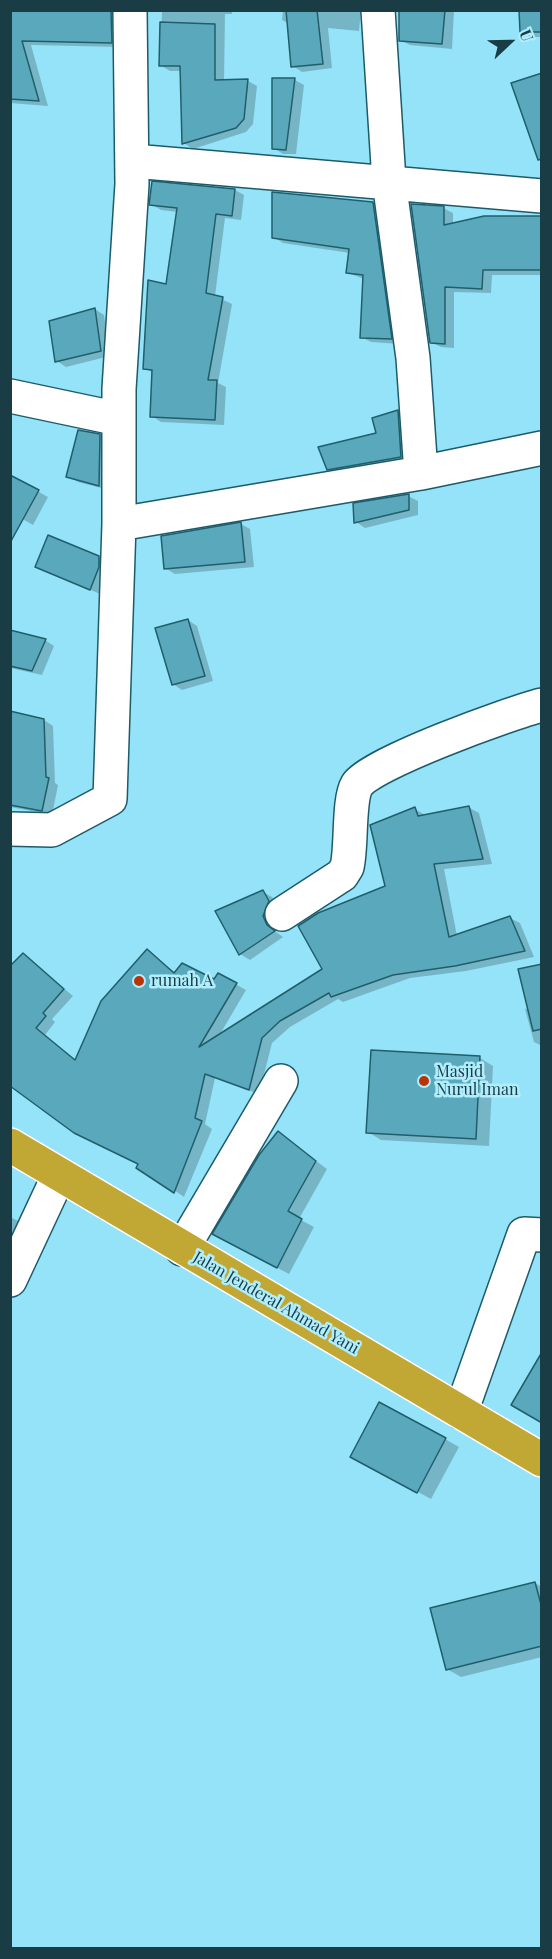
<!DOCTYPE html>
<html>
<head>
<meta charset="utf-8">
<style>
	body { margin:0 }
	#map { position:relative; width:552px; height:1959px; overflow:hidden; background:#94e3f8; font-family:"Playfair Display",serif }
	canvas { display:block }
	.frame { position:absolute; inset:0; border:12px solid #1a3c44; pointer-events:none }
	.north { position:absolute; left:480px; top:12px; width:60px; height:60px; -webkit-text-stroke:4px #b0eefe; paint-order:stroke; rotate:68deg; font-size:16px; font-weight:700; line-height:24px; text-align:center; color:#1a3c44 }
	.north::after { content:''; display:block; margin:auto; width:21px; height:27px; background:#1a3c44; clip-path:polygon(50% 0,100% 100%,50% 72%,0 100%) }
</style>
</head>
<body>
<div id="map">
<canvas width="552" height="1959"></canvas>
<div class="frame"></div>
<div class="north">U</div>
</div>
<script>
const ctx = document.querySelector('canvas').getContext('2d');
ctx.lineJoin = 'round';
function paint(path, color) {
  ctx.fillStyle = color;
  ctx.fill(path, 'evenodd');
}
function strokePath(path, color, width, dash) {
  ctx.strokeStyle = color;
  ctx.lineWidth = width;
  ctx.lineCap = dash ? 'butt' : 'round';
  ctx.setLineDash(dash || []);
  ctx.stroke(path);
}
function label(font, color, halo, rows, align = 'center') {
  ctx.font = font + ' "Playfair Display",serif';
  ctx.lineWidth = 5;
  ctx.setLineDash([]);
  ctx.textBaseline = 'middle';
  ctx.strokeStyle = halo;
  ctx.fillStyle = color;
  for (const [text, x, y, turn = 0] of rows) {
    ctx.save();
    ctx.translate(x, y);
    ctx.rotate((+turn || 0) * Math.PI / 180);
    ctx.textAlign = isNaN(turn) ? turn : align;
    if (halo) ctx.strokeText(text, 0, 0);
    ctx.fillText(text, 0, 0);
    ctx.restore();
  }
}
paint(new Path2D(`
	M 10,10 L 122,10 L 121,47 L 31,45 L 48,106 L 10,103 Z
	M 162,10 L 232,10 L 232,14 L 225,14 L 224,82 L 248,81 L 257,86 L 253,124 L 246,132 L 193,149 L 184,143 L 181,71 L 170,71 L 160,65 Z
	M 283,10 L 361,10 L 359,31 L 328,28 L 332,68 L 302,72 L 293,66 L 288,23 L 282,20 Z
	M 401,10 L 454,10 L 452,49 L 410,45 L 400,40 Z
	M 542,10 L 542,37 L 531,37 L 522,32 Z
	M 273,79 L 295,80 L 304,85 L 296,154 L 283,154 L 274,148 Z
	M 235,190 L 244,195 L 241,220 L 225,218 L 215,296 L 232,304 L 218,383 L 226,387 L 224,425 L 161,422 L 152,416 L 153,373 L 145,368 L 167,286 L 178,212 L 161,210 L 151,204 Z
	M 372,203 L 382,209 L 400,344 L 371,342 L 361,337 L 364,279 L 348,273 L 350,253 L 283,243 L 274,237 Z
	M 443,208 L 453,213 L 453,224 L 542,217 L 542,275 L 492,275 L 491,293 L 454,292 L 454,348 L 441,347 L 431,342 Z
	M 95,309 L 104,315 L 110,356 L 66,367 L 57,361 Z
	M 398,411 L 407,417 L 410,462 L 338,474 L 328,469 L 378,434 Z
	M 100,436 L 109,441 L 109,490 L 78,482 L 68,476 Z
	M 10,476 L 48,497 L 33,525 L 10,512 Z
	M 408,496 L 418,501 L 418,515 L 365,528 L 356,522 Z
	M 241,524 L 250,529 L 254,567 L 175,574 L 165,568 Z
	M 99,558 L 108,563 L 108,573 L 100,594 L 37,567 Z
	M 188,620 L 197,626 L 213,681 L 182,690 L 173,684 Z
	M 10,631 L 45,640 L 54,646 L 42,675 L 10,668 Z
	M 10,713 L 44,720 L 53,726 L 55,783 L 58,785 L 52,815 L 10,807 Z
	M 468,807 L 479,813 L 492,864 L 444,869 L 457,936 L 510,918 L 520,923 L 534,957 L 466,971 L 410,978 L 343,1002 L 338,999 L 290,1027 L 272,1043 L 259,1094 L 215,1078 L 205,1124 L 212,1129 L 184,1197 L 139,1165 L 44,1110 L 23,954 L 73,996 L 52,1019 L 55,1022 L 45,1035 L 76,1061 L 147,951 L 176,973 L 215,981 L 219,975 L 246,990 L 219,1036 L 324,969 L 387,887 L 415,809 L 425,815 Z
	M 263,892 L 272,897 L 278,907 L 272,922 L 276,932 L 283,937 L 250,960 L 240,954 L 217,912 Z
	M 542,965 L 542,1046 L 534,1042 L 525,1009 L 529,1008 Z
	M 480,1058 L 493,1066 L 489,1146 L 381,1140 L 368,1132 Z
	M 278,1133 L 327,1169 L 299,1219 L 314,1227 L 289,1274 L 227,1241 Z
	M 10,1217 L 31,1227 L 10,1269 Z
	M 445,1439 L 459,1447 L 431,1499 L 366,1464 Z
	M 535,1583 L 542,1587 L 542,1657 L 461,1677 L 447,1669 Z`), '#0003');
const building = new Path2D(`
	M 10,10 L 111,10 L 112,43 L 22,41 L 39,101 L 10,99 Z
	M 286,10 L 317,10 L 323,64 L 291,67 Z
	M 399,10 L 445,10 L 442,44 L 399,41 Z
	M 519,10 L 542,10 L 542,32 L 520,32 Z
	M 160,22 L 215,24 L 215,80 L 248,79 L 244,119 L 236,128 L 182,144 L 180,66 L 159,66 Z
	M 542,73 L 542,159 L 538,160 L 511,83 Z
	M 272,78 L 295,78 L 286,150 L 272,149 Z
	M 152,181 L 235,189 L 232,216 L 216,214 L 206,293 L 223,297 L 208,380 L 217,380 L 215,420 L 150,417 L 152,370 L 143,369 L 148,280 L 166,284 L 177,208 L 149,205 Z
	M 272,192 L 373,202 L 392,339 L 360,338 L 363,275 L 346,273 L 349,249 L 272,238 Z
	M 411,204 L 444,206 L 444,225 L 484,216 L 542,216 L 542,270 L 483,270 L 482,289 L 445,287 L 445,344 L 430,343 Z
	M 95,308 L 101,351 L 55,362 L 49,321 Z
	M 398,410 L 401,457 L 327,470 L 318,447 L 376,433 L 372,418 Z
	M 78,430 L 100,434 L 99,486 L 66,477 Z
	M 10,475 L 39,490 L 10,543 Z
	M 409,494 L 409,510 L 354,523 L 353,503 Z
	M 241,522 L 245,562 L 164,569 L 161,536 Z
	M 48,535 L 99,556 L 99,567 L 90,590 L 35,567 Z
	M 188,619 L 205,676 L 172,685 L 155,628 Z
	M 10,630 L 46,639 L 32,671 L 10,666 Z
	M 10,711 L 44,719 L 46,777 L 49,778 L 42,811 L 10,805 Z
	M 469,806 L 483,859 L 434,864 L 449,937 L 510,916 L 525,951 L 455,966 L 393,975 L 331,997 L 329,993 L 280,1021 L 262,1038 L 249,1090 L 205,1074 L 195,1118 L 202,1121 L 174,1193 L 136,1168 L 138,1164 L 74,1133 L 10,1086 L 10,966 L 23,953 L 64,989 L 43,1013 L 46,1016 L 36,1028 L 75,1060 L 101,1001 L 147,949 L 174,973 L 182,963 L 214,979 L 218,973 L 237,983 L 199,1047 L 322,969 L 298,926 L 318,913 L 385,886 L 370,825 L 415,807 L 418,816 Z
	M 263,890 L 269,901 L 263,916 L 267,925 L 275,931 L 239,955 L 215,911 Z
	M 542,964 L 542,1029 L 533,1031 L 518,969 Z
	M 371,1050 L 480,1056 L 476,1139 L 366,1133 Z
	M 278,1131 L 316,1161 L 288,1211 L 302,1219 L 277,1268 L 212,1234 L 259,1155 Z
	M 542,1352 L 542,1423 L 511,1405 Z
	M 379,1402 L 446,1438 L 417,1493 L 350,1457 Z
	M 535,1582 L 542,1608 L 542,1646 L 446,1670 L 430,1608 Z`);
paint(building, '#59a8bc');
strokePath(building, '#205e6c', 1.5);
const street = new Path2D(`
	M 378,10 L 389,181 L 413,358 L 421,473 L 542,448
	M 133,161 L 542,196
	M 10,396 L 119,419
	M 119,524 L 421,473
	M 10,829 L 52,830 L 110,799 L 119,524 L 119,389 L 132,184 L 130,10
	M 282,914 L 342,875 L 347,867 C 352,847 348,800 357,785 C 369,764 513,712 542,705
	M 182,1249 L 281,1081
	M 10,1280 L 59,1175
	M 461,1412 L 524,1234 L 542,1235`);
const highway = new Path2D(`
	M 10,1145 L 542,1460`);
strokePath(street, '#1d5b6a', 36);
strokePath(highway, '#fff', 36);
strokePath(street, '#fff', 33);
strokePath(highway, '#c1a733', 33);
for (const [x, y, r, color] of [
	[139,981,6,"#bc3303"],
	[424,1081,6,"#bc3303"]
]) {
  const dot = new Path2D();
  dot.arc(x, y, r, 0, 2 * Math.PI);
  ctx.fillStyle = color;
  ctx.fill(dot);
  strokePath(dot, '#b0eefe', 2);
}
label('16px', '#1a3c44', '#b0eefe', [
	["rumah A",151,981],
	["Masjid",436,1072],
	["Nurul Iman",436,1090]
], 'left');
label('16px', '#1a3c44', '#b0eefe', [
	["Jalan Jenderal Ahmad Yani",276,1303,30]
]);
</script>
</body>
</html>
